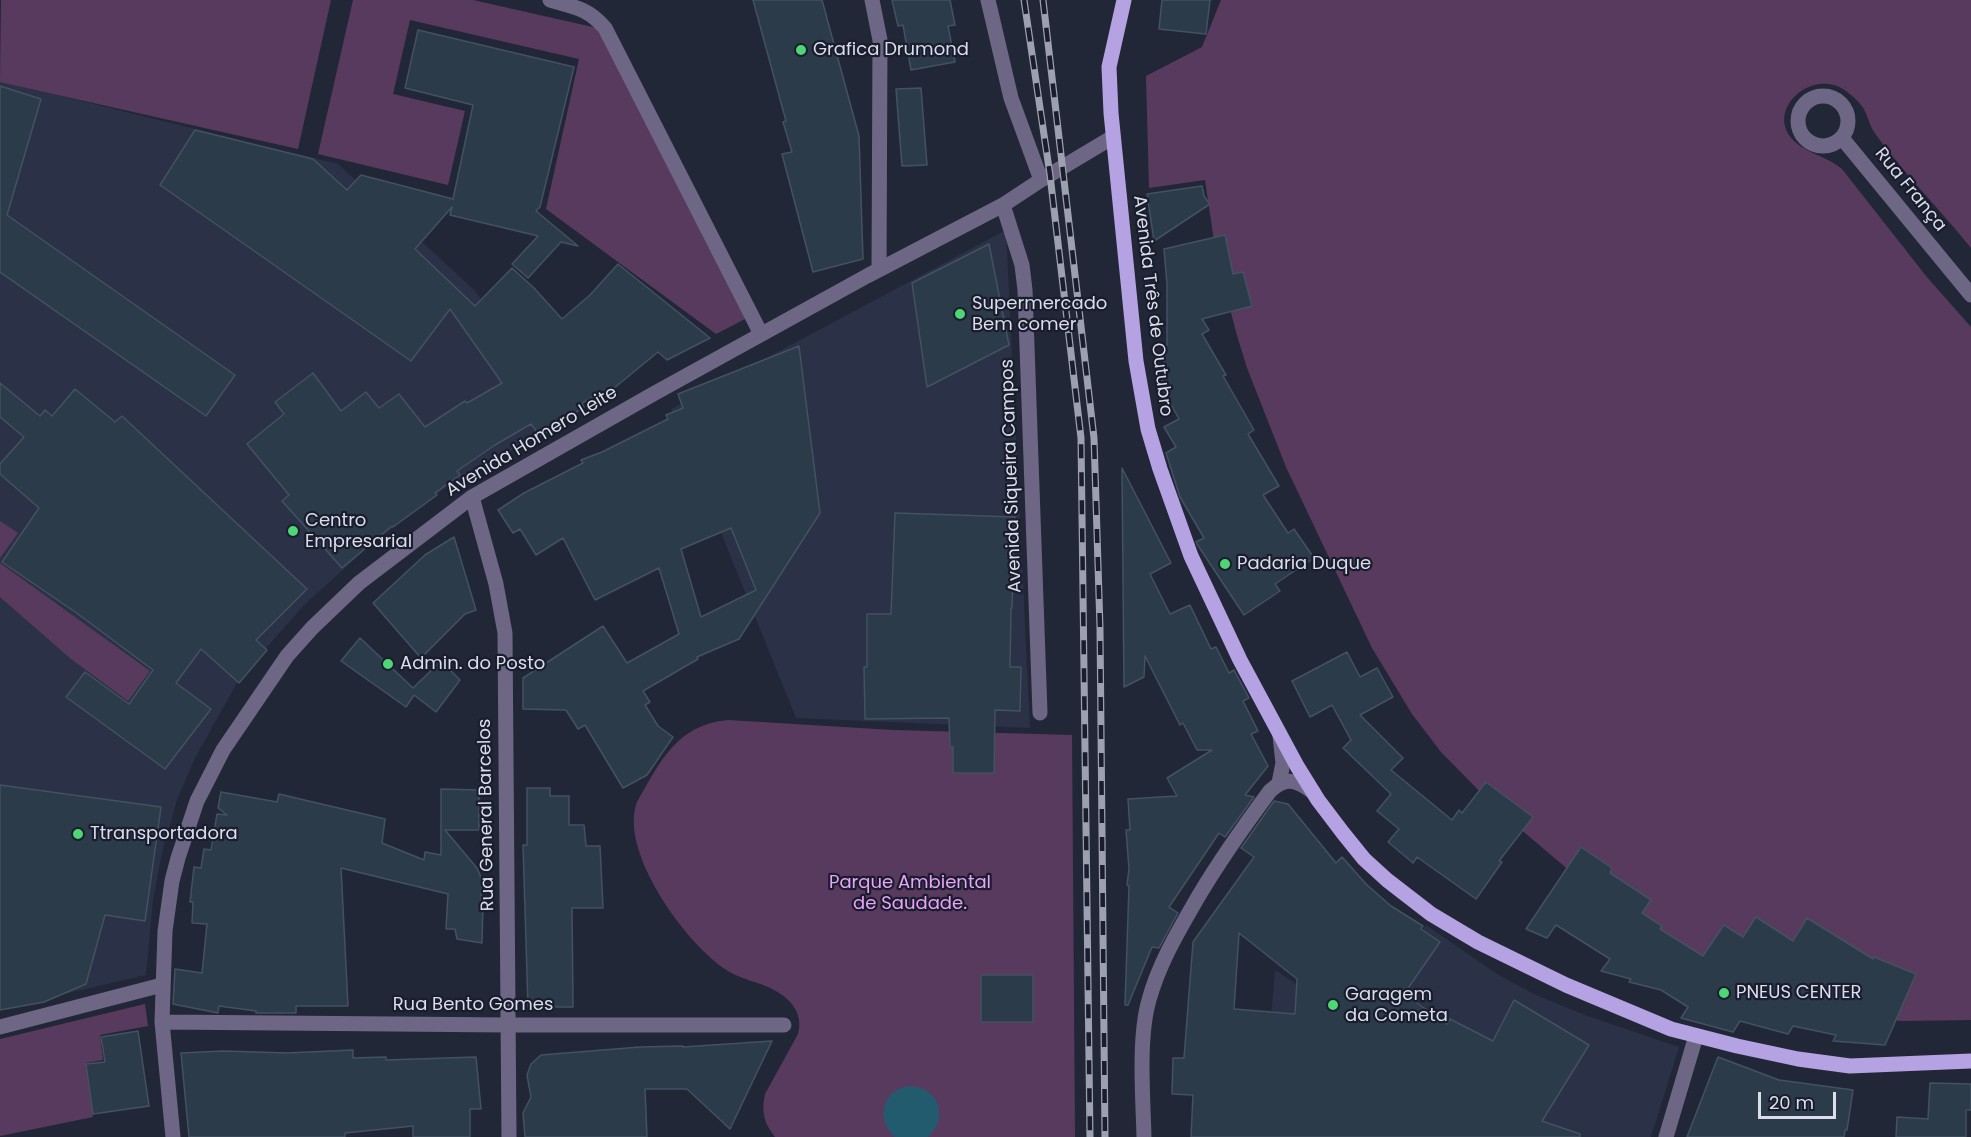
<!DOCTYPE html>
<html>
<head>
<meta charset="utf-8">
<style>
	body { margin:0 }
	#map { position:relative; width:1971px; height:1137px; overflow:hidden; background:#222738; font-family:Poppins,sans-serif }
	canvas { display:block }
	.scale { position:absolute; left:1758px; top:1092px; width:78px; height:27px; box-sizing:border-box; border:3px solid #dbdeea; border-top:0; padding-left:8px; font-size:18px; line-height:21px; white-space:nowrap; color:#dbdeea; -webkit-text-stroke:4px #191d2e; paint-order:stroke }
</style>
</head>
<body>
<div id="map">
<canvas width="1971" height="1137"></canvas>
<div class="scale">20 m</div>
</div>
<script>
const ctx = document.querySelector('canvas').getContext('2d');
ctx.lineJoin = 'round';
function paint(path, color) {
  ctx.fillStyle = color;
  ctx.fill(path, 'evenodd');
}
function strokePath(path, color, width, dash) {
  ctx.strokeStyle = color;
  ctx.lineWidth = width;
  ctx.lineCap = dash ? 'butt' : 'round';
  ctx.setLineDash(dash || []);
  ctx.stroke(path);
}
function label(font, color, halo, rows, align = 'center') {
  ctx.font = font + ' Poppins,sans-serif';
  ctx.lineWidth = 4.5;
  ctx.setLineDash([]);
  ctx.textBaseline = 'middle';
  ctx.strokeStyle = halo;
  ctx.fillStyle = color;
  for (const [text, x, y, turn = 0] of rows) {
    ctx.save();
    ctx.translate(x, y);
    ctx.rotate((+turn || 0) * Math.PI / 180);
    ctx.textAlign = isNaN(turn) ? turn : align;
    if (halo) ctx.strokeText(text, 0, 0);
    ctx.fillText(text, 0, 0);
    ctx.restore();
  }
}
paint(new Path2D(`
	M 0,81 L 338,164 L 473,289 L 575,418 L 487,464 L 451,484 L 413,511 L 368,547 L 303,606 L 239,679 L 194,760 L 177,800 L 162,853 L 153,900 L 146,975 L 0,1009 Z
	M 1006,230 L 1030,728 L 796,718 L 671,409 Z
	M 1426,925 L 1497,974 L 1536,995 L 1585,1015 L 1679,1047 L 1651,1137 L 1261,1137 L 1275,970 L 1359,1025 Z`), '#2b3147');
paint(new Path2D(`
	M 1,0 L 331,0 L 298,149 L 0,82 Z
	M 353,0 L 473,0 L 597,28 L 745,319 L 716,334 L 546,209 L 579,59 L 410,20 L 393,94 L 465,111 L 448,185 L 318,154 Z
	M 1221,0 L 1971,0 L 1971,248 C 1940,209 1903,173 1874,132 C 1871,127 1869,122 1867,116 C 1864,105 1852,95 1843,89 C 1811,70 1770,107 1789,135 C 1801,153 1826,155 1842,169 L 1926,276 L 1971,327 L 1971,1020 L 1902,1021 L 1864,1017 L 1719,968 L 1590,888 L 1499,811 L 1441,752 L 1412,714 L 1372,648 L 1286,467 L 1247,368 L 1236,332 L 1216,254 L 1205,180 L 1149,188 L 1146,76 L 1202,47 Z
	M 0,521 L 18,533 L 0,558 Z
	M 0,563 L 150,671 L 128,701 L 71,659 L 0,597 Z
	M 728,720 L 893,730 L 1072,735 L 1075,1137 L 775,1137 C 764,1123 761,1112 765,1094 L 798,1034 C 802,1019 797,1008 786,998 C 769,983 746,982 728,971 C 687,946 618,851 637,802 C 660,762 676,725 728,720 Z
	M 145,1004 L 148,1026 L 100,1035 L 103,1060 L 86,1063 L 93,1117 L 0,1136 L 0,1039 Z`), '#593a5f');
paint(new Path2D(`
	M 911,1086 C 939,1088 949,1118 928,1137 L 895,1137 C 874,1119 883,1088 911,1086 Z`), '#225b6e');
const building = new Path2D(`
	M 753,0 L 822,0 L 859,136 L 863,259 L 813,272 L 782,154 L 792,152 L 783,122 L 786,121 Z
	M 892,0 L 950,0 L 955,25 L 948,26 L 955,62 L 911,70 L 903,25 L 898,26 Z
	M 1162,0 L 1210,0 L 1206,34 L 1159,29 Z
	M 418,30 L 574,67 L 540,207 L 536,211 L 578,246 L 561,242 L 528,278 L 512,264 L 538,236 L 450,215 L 452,207 L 415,249 L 475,306 L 512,268 L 534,288 L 562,319 L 590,295 L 618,264 L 710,338 L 667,360 L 658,352 L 613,389 L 611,387 L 582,403 L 584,407 L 540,436 L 531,424 L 495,445 L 457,471 L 460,475 L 435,493 L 437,495 L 393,527 L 392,526 L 342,568 L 282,501 L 289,495 L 247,444 L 284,414 L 275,402 L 313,373 L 341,411 L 366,392 L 379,408 L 399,394 L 425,427 L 465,401 L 467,403 L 502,383 L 450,309 L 411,361 L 160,185 L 195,130 L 313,159 L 347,190 L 361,175 L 453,199 L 473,105 L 405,88 Z
	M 0,86 L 41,99 L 7,215 L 235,375 L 206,416 L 0,272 Z
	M 921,88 L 927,165 L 902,166 L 896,89 Z
	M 1202,186 L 1204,196 L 1210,204 L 1154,241 L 1147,194 Z
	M 1225,235 L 1233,274 L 1243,272 L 1252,306 L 1202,319 L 1209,330 L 1202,334 L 1226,375 L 1223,376 L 1254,430 L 1248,434 L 1279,486 L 1263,495 L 1288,533 L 1294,529 L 1314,558 L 1275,584 L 1280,591 L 1244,615 L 1197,544 L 1196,542 L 1204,538 L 1180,497 L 1166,453 L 1176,447 L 1164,427 L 1179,419 L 1161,386 L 1167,343 L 1167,284 L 1164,249 Z
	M 989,244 L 1009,345 L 927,387 L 912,283 Z
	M 799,346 L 820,513 L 739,639 L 697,657 L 698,659 L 643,691 L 650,702 L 645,705 L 658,726 L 673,737 L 647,775 L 623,788 L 585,725 L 578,729 L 566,710 L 523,709 L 523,678 L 603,626 L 627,663 L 679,634 L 659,568 L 595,600 L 563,538 L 536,555 L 520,529 L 513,533 L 498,510 L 524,493 L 583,463 L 581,460 L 602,452 L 668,419 L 666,415 L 683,408 L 678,394 ZM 731,528 L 756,590 L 701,617 L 681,549 Z
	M 0,383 L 40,416 L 45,410 L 52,416 L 75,389 L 115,422 L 122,416 L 307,589 L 256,640 L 267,650 L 239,683 L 201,649 L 176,683 L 211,709 L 165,769 L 66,697 L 85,672 L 129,704 L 153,670 L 78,614 L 2,562 L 39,508 L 0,474 L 0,464 L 24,437 L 0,417 Z
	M 1122,468 L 1171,563 L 1150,574 L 1170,614 L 1190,605 L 1211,649 L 1216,647 L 1229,673 L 1234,670 L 1249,698 L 1243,701 L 1258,731 L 1251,734 L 1268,766 L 1245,795 L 1254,797 L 1225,837 L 1219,833 L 1169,907 L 1178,913 L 1159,948 L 1152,947 L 1128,1005 L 1125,1005 L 1129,886 L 1127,885 L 1129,869 L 1126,830 L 1130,830 L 1128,799 L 1177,796 L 1167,778 L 1212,750 L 1197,750 L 1183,723 L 1180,725 L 1145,656 L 1144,677 L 1124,687 Z
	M 895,513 L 1015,517 L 1012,608 L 1011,608 L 1010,667 L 1021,667 L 1020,711 L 995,710 L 994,773 L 953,773 L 953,747 L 950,747 L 949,718 L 865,719 L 864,667 L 867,667 L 867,614 L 891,614 Z
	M 454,537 L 476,610 L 465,614 L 421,658 L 373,603 L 425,555 Z
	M 360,638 L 413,688 L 441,661 L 460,680 L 436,712 L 414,695 L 406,707 L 341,661 Z
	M 1347,652 L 1360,677 L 1377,668 L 1393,697 L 1360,715 L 1403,758 L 1391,770 L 1452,820 L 1459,810 L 1462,813 L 1486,782 L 1533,817 L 1499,861 L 1502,862 L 1476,899 L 1417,857 L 1413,863 L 1388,842 L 1399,829 L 1377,811 L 1391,794 L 1343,748 L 1351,740 L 1332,705 L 1310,717 L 1292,681 Z
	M 0,785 L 161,807 L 145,921 L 105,915 L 86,984 L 44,1002 L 0,1010 Z
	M 527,788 L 550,788 L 550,796 L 569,796 L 569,825 L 584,825 L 586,846 L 600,846 L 603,908 L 572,908 L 573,1007 L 528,1007 L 523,845 L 527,845 Z
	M 441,789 L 479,790 L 479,830 L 445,830 L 477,868 L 480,875 L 482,882 L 481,901 L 483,902 L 482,943 L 457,939 L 455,929 L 446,929 L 448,894 L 341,868 L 348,1006 L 296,1006 L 296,1013 L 256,1013 L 256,1011 L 219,1006 L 218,1013 L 173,1004 L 175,969 L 202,973 L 207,924 L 192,923 L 193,902 L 190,902 L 194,867 L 201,868 L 204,849 L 211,850 L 217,814 L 227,815 L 218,808 L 221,792 L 277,802 L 279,794 L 385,819 L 382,843 L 424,860 L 425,852 L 441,855 Z
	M 1274,801 L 1288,804 L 1336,863 L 1342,857 L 1366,884 L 1391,906 L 1423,926 L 1421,929 L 1440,942 L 1404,994 L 1447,1024 L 1450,1019 L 1493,1041 L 1514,1000 L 1589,1045 L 1542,1121 L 1580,1134 L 1580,1137 L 1191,1137 L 1193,1095 L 1172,1094 L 1173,1058 L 1184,1058 L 1193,942 L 1254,857 L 1241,848 ZM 1239,933 L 1297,979 L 1295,1014 L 1234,1009 Z
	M 1581,847 L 1612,868 L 1610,873 L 1651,900 L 1642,913 L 1662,926 L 1660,929 L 1703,956 L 1724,925 L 1743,937 L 1756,917 L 1793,941 L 1807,918 L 1873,959 L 1874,957 L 1916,974 L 1885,1045 L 1833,1041 L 1836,1035 L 1793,1026 L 1788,1034 L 1740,1021 L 1733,1032 L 1681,1018 L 1688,1007 L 1661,990 L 1629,982 L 1631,979 L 1601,971 L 1610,959 L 1556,925 L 1547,938 L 1526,929 Z
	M 981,975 L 1033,975 L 1033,1022 L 981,1022 Z
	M 138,1031 L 149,1106 L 93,1114 L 86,1064 L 105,1062 L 101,1037 Z
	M 772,1041 L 730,1129 L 687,1089 L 645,1089 L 647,1137 L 525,1137 L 523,1113 L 531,1097 L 527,1075 L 531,1064 L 541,1055 L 640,1047 L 683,1046 L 683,1047 Z
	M 353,1050 L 353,1058 L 386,1057 L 386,1060 L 476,1057 L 481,1109 L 470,1109 L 470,1137 L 413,1137 L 413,1126 L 345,1133 L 345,1137 L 189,1137 L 181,1053 L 223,1051 L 287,1053 Z
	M 1718,1057 L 1779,1080 L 1853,1090 L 1847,1130 L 1845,1130 L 1844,1137 L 1687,1137 Z
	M 1930,1083 L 1971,1084 L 1971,1110 L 1966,1110 L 1966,1137 L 1896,1137 L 1897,1117 L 1928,1119 Z`);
paint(building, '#2c3b4a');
strokePath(building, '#425261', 1.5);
strokePath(new Path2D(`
	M 550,0 C 574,7 588,8 605,28 L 761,334
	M 872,0 L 880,40 L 879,269
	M 988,0 L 1011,98 L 1041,180
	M1798 121a25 25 0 1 1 50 0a25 25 0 1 1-50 0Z
	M 1842,138 L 1971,295
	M 1003,205 L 1022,265 L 1025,290 L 1040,713
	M 472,497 L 496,584 L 505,633 L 509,1137
	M 1279,783 L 1283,763 L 1280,736
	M 162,1022 L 508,1025 L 784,1025
	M 0,1027 L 162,985
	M 173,1137 L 162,1022 L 165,931 L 172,881 L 178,858 L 197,801 L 223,750 L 287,656 L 312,628 L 359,583 L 472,497 L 655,393 L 867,276 L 1003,205 L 1041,180 L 1113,137
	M 1144,1137 C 1143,1097 1138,1038 1149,1000 C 1159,963 1179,930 1198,897 C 1220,860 1244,826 1270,791 C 1286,776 1296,780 1313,792
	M 1666,1137 L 1696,1036`), '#6e6685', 15);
strokePath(new Path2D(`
	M 1124,0 L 1109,67 L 1111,113 L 1136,361 L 1148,429 L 1160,469 L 1191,556 L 1240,660 L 1297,766 L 1318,800 L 1343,833 L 1364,859 L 1387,880 L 1431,914 L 1478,942 L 1566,985 L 1671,1029 L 1737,1046 L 1798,1059 L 1850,1066 L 1971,1061`), '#b5a2e3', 15);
const rail = new Path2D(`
	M 1024,0 L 1050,175 L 1081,438 L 1090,1137
	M 1043,0 L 1094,438 L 1100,628 L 1105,1137`);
strokePath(rail, '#9da1af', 7);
strokePath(rail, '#191d2e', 4.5, [14]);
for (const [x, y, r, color] of [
	[801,50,6,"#4ed675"],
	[960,314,6,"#4ed675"],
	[293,531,6,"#4ed675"],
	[1225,564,6,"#4ed675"],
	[388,664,6,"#4ed675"],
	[78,834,6,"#4ed675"],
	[1724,993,6,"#4ed675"],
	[1333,1005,6,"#4ed675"]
]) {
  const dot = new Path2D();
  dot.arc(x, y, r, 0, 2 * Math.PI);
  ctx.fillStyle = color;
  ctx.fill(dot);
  strokePath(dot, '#191d2e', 2);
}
label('18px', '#dbdeea', '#191d2e', [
	["Grafica Drumond",813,50],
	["Supermercado",972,304],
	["Bem comer",972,325],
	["Centro",305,521],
	["Empresarial",305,542],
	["Padaria Duque",1237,564],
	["Admin. do Posto",400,664],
	["Ttransportadora",90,834],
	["PNEUS CENTER",1736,993],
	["Garagem",1345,995],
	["da Cometa",1345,1016]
], 'left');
label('18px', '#dbdeea', '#191d2e', [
	["Rua França",1910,190,51],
	["Avenida Três de Outubro",1152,306,83],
	["Avenida Homero Leite",532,442,-31],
	["Avenida Siqueira Campos",1012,476,-92],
	["Rua General Barcelos",487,815,-91],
	["Rua Bento Gomes",473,1005]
]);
label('18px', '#eca2f8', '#191d2e', [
	["Parque Ambiental",910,883],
	["de Saudade.",910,904]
]);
</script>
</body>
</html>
